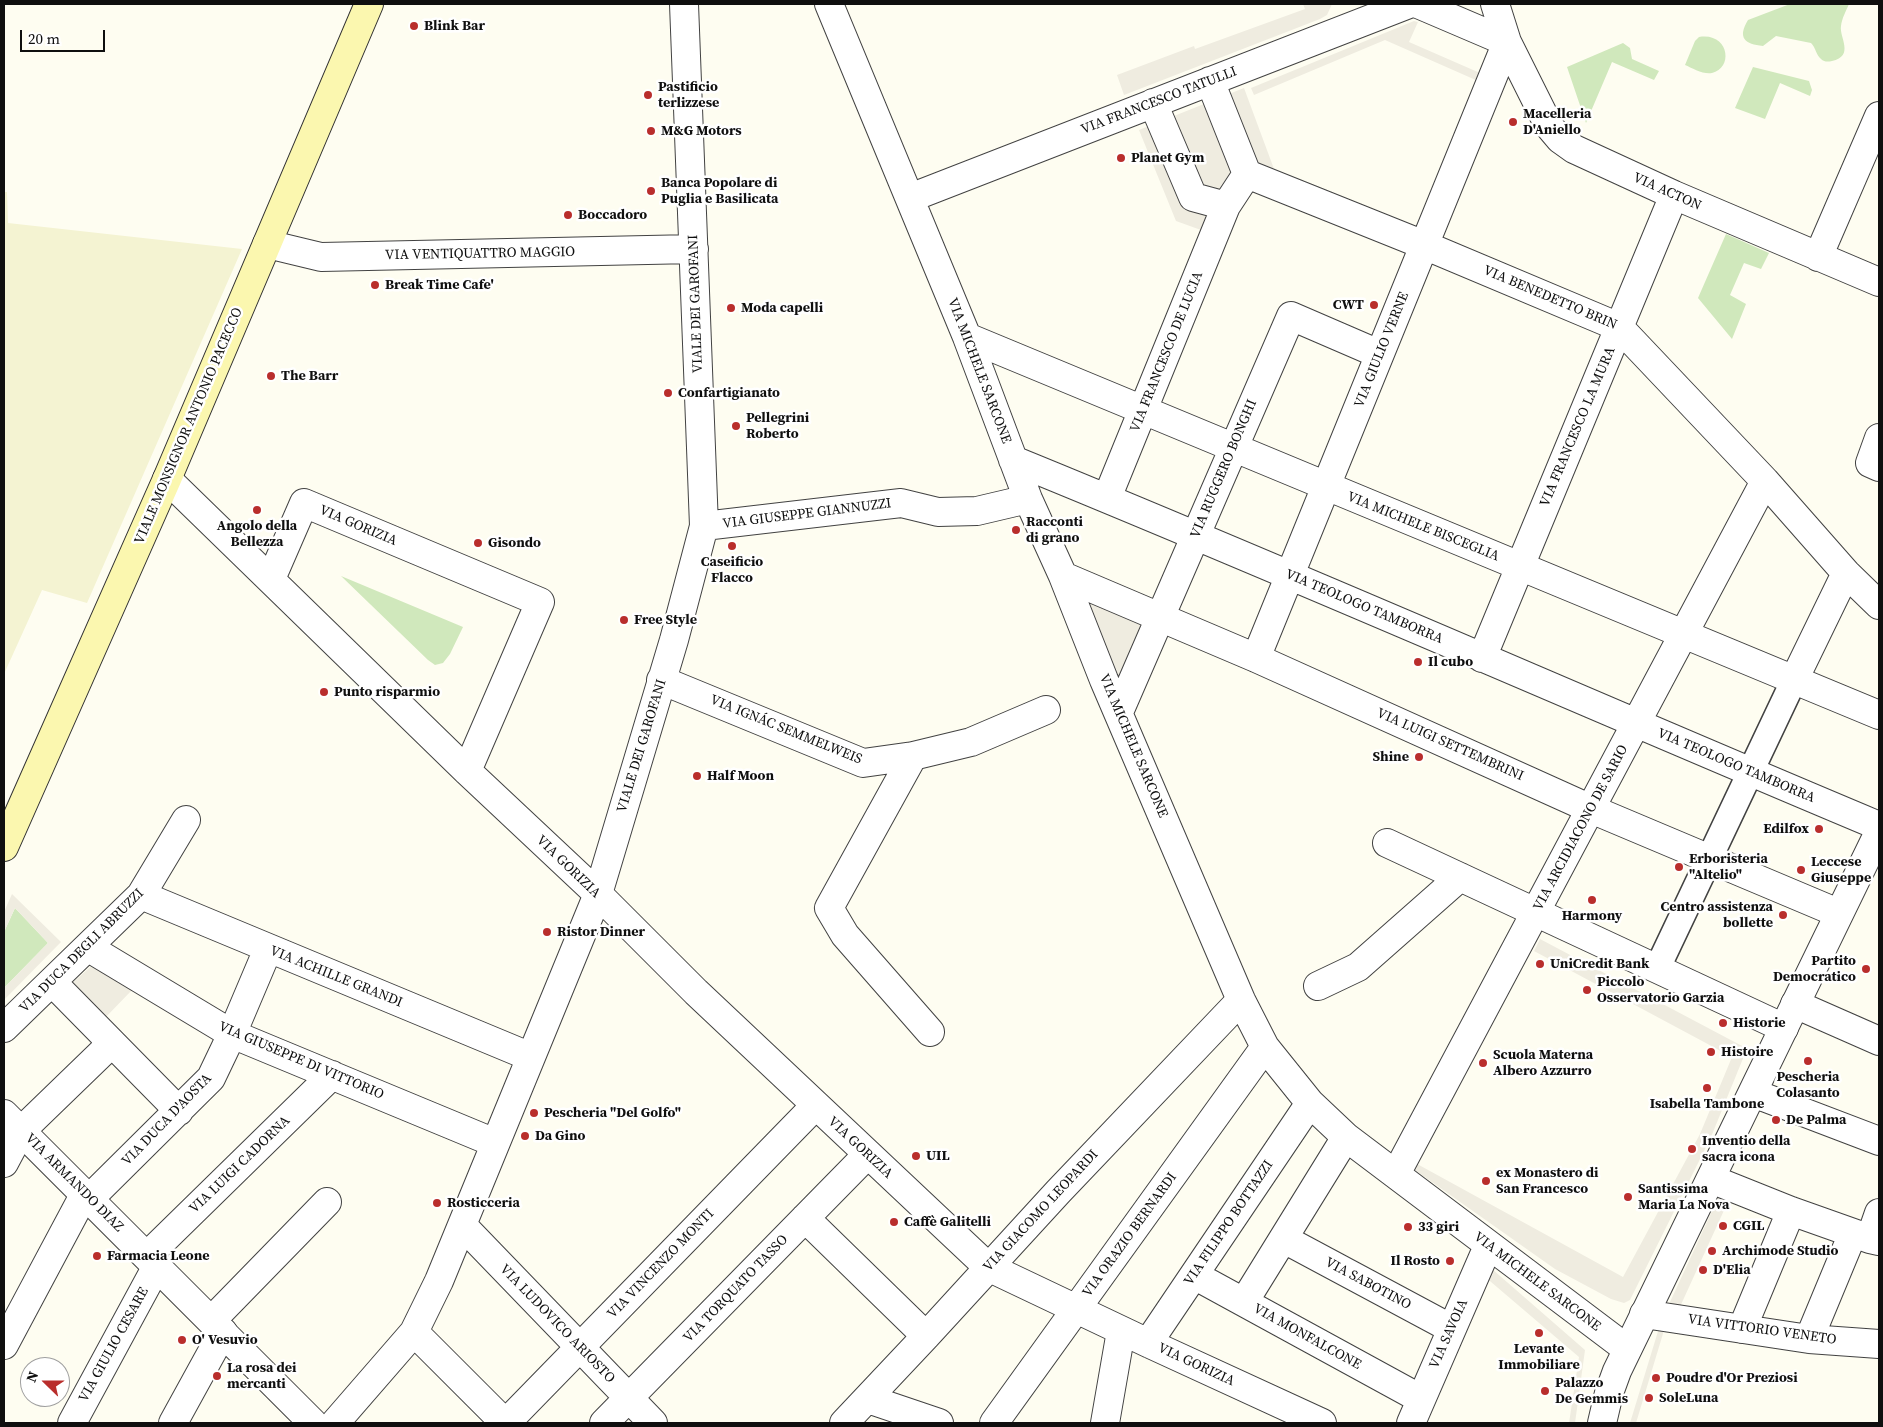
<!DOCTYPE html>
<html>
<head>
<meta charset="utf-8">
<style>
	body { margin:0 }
	#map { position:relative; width:1883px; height:1427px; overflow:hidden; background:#fefdf1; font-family:"Source Serif 4",serif }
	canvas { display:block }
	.frame { position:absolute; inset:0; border:5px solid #0f0f0f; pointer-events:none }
	.north { position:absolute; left:20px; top:1357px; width:50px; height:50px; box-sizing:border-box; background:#fff; border:1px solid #9f9f9f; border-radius:50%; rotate:292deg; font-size:14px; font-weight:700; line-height:20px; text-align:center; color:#0f0f0f }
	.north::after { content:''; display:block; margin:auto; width:18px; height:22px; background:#b92e2c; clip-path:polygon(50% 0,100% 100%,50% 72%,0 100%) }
	.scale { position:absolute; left:20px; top:30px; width:85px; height:22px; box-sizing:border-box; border:2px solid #0f0f0f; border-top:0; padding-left:6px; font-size:15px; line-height:18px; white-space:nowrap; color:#0f0f0f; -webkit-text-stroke:4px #fff; paint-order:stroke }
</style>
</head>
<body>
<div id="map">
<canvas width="1883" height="1427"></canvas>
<div class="frame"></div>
<div class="north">N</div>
<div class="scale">20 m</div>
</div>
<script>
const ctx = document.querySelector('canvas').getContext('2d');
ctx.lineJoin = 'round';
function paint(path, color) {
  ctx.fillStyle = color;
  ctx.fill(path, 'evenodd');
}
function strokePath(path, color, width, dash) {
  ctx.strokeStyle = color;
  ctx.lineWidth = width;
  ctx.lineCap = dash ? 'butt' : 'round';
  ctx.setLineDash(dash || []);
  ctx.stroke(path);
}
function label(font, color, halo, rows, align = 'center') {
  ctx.font = font + ' "Source Serif 4",serif';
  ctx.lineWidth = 5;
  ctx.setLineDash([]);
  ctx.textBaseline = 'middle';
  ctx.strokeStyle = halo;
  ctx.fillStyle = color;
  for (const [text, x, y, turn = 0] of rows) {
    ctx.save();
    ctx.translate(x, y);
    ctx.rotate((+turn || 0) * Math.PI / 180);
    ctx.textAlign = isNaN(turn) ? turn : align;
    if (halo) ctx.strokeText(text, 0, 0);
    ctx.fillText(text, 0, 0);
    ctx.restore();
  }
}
paint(new Path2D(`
	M 4,192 L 7,192 L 8,223 L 242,249 L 87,603 L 42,590 L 4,674 Z`), '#f4f3d2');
paint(new Path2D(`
	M 1790,4 L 1849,4 C 1846,11 1842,18 1841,26 C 1839,37 1855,56 1832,61 C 1828,62 1824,62 1821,59 C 1816,55 1816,48 1811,43 L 1776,36 L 1763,46 C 1745,44 1737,38 1748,20 Z
	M 1699,37 C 1729,32 1734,68 1712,73 C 1704,75 1692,68 1685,65 L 1695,41 Z
	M 1623,43 L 1630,48 L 1632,59 L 1659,71 L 1654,80 L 1612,62 L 1586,123 L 1567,67 Z
	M 1753,67 L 1809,81 L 1812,90 L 1810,96 L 1780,83 L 1765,119 L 1735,108 Z
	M 1726,234 L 1769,253 L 1761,269 L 1744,263 L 1730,295 L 1746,304 L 1732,339 L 1698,298 Z
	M 341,576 L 463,627 L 450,654 L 443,663 L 435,665 L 428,660 Z
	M 15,908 L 48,943 L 4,988 L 4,932 Z`), '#d0e8bc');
paint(new Path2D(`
	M 1303,4 L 1332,4 L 1327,15 L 1320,19 L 1124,95 L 1117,75 L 1194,46 L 1195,49 L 1305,9 Z
	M 1414,21 L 1418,22 L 1409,42 L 1480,73 L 1478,81 L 1385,40 L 1254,95 L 1251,88 Z
	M 1244,88 L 1274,169 L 1201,230 L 1176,221 L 1139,130 Z
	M 1074,587 L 1151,621 L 1119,696 Z
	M 12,894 L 61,942 L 4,1000 L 4,988 L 48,943 L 15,908 L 4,932 L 4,912 Z
	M 1540,939 L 1744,1047 L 1744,1056 L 1711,1137 L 1630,1300 L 1624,1303 L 1611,1299 L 1555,1269 L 1412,1168 L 1414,1163 L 1419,1165 L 1623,1277 L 1700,1134 L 1732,1057 L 1534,951 Z
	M 96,962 L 133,989 L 103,1020 L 70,985 Z
	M 1731,1195 L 1679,1309 L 1670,1304 L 1670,1302 L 1719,1196 Z
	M 1492,1269 L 1585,1350 L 1575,1423 L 1569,1423 L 1579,1357 L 1484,1276 Z
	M 1665,1327 L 1636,1423 L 1630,1423 L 1659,1328 Z`), '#efece0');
const pedestrian = new Path2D(`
	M 1657,969 L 1794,680`);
const minor = new Path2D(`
	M 829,4 L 967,337 L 1028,499 L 1063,576 L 1104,680 L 1241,1000 L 1265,1047 L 1310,1103 L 1346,1137 L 1627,1349
	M 1418,4 L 1507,42
	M 1495,4 L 1507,42 L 1549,126 L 1560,139 L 1574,149 L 1674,195 L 1879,282
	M 1210,81 L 1247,174
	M 1153,103 L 1193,197 L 1226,206
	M 910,198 L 1409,4
	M 267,244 L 321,257 L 694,249
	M 1818,257 L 1879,116
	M 967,337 L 1879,715
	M 1879,438 L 1870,463 L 1879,467
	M 1013,460 C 1303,578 1590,705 1879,826
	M 167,479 L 467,771 L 598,894 L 696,992 L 988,1267 L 1148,1343 L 1322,1423
	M 1107,498 L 1226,206 L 1247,174 L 1424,245 L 1619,327 L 1765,481 L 1846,573 L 1879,605
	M 704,526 L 901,503 L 938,512 L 977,511 L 1028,499
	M 1063,576 L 1256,658 L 1591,809 L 1838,913
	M 271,579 L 304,503 L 540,602 L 467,771
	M 1256,658 L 1507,42
	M 1482,658 L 1674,195
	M 661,680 L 863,763 L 913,756 L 971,742 L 1046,710
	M 1794,680 L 1846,573
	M 1119,712 L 1291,316 L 1379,354
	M 913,756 L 829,908 L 845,935 L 930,1032
	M 1387,843 L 1784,1028
	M 141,895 L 531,1057
	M 89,948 L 232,1034 L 495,1143
	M 52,982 L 179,1111
	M 1318,986 L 1358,967 L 1460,877
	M 1795,1004 L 1879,1041
	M 4,1028 L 141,895 L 186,820
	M 1753,1093 L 1879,1141
	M 4,1163 L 21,1131 L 112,1043
	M 1396,1174 L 1765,481
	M 1711,1179 L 1791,1211 L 1870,1239 L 1879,1241
	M 89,1199 L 211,1078 L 232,1034 L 268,949
	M 805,1218 L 926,1336
	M 462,1225 L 653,1423
	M 1284,1239 L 1452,1329
	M 1870,1239 L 1879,1213
	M 147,1256 L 332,1075
	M 1194,1275 L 1421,1399
	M 1244,1302 L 1346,1137
	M 1644,1314 L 1809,1339 L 1879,1344
	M 212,1320 L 327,1202
	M 1742,1329 L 1791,1211
	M 414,1332 L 505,1423
	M 1809,1339 L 1853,1233
	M 1148,1343 L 1310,1103
	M 4,1345 L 84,1195
	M 868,1399 L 939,1423
	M 72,1423 L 157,1266
	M 173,1423 L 223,1332
	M 335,1423 L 414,1332 L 439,1281 L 462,1225 L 598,894 L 674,640 L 704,526 L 684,4
	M 506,1423 L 815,1106
	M 604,1423 L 867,1155
	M 844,1423 L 926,1336 L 1058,1192 L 1241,1000
	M 994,1423 L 1265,1047
	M 1105,1423 L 1121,1331
	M 1411,1423 L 1488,1246`);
const tertiary = new Path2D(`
	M 4,1114 L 313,1423
	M 1602,1423 L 1609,1393 L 1617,1371 L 1879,832`);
const secondary = new Path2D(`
	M 4,847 L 167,479 L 369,4`);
strokePath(pedestrian, '#424242', 28);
strokePath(minor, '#424242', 30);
strokePath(tertiary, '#424242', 30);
strokePath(secondary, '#313131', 30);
strokePath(pedestrian, '#fff', 25);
strokePath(minor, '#fff', 28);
strokePath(tertiary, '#fff', 28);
strokePath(secondary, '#fbf7af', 28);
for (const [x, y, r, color] of [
	[414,26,5,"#b92e2c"],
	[648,95,5,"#b92e2c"],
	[1513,122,5,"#b92e2c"],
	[651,131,5,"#b92e2c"],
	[1121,158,5,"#b92e2c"],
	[651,191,5,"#b92e2c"],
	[568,215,5,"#b92e2c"],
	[375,285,5,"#b92e2c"],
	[1374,305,5,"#b92e2c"],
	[731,308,5,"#b92e2c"],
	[271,376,5,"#b92e2c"],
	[668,393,5,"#b92e2c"],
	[736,426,5,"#b92e2c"],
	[257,510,5,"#b92e2c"],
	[1016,530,5,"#b92e2c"],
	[478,543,5,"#b92e2c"],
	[732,546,5,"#b92e2c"],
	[624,620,5,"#b92e2c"],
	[1418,662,5,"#b92e2c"],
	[324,692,5,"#b92e2c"],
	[1419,757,5,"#b92e2c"],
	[697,776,5,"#b92e2c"],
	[1819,829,5,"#b92e2c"],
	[1679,867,5,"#b92e2c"],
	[1801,870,5,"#b92e2c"],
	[1592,900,5,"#b92e2c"],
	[1783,915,5,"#b92e2c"],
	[547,932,5,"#b92e2c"],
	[1540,964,5,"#b92e2c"],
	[1866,969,5,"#b92e2c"],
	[1587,990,5,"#b92e2c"],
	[1723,1023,5,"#b92e2c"],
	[1711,1052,5,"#b92e2c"],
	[1808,1061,5,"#b92e2c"],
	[1483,1063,5,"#b92e2c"],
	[1707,1088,5,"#b92e2c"],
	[534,1113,5,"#b92e2c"],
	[1776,1120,5,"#b92e2c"],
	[525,1136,5,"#b92e2c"],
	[1692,1149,5,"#b92e2c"],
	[916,1156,5,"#b92e2c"],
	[1486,1181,5,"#b92e2c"],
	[1628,1197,5,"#b92e2c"],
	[437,1203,5,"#b92e2c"],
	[894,1222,5,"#b92e2c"],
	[1723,1226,5,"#b92e2c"],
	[1408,1227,5,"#b92e2c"],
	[1712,1251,5,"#b92e2c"],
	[97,1256,5,"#b92e2c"],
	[1450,1261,5,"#b92e2c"],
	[1703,1270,5,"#b92e2c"],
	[1539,1333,5,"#b92e2c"],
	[182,1340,5,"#b92e2c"],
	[217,1376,5,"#b92e2c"],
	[1656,1378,5,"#b92e2c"],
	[1545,1391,5,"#b92e2c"],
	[1649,1398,5,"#b92e2c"]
]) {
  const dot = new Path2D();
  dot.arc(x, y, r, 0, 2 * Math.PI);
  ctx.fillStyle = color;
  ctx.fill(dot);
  strokePath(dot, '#fff', 2);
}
label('bold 14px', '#0f0f0f', '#fff', [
	["Blink Bar",424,26],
	["Pastificio",658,87],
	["terlizzese",658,103],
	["Macelleria",1523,114],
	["D'Aniello",1523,130],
	["M&G Motors",661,131],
	["Planet Gym",1131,158],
	["Banca Popolare di",661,183],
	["Puglia e Basilicata",661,199],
	["Boccadoro",578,215],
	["Break Time Cafe'",385,285],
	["CWT",1364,305,"right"],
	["Moda capelli",741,308],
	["The Barr",281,376],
	["Confartigianato",678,393],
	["Pellegrini",746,418],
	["Roberto",746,434],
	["Racconti",1026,522],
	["di grano",1026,538],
	["Angolo della",257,526,"center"],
	["Bellezza",257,542,"center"],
	["Gisondo",488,543],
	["Caseificio",732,562,"center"],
	["Flacco",732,578,"center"],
	["Free Style",634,620],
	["Il cubo",1428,662],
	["Punto risparmio",334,692],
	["Shine",1409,757,"right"],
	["Half Moon",707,776],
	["Edilfox",1809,829,"right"],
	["Erboristeria",1689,859],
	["\"Altelio\"",1689,875],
	["Leccese",1811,862],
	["Giuseppe",1811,878],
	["Centro assistenza",1773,907,"right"],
	["bollette",1773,923,"right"],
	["Harmony",1592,916,"center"],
	["Ristor Dinner",557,932],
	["Partito",1856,961,"right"],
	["Democratico",1856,977,"right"],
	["UniCredit Bank",1550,964],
	["Piccolo",1597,982],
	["Osservatorio Garzia",1597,998],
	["Historie",1733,1023],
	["Histoire",1721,1052],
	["Scuola Materna",1493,1055],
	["Albero Azzurro",1493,1071],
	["Pescheria",1808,1077,"center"],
	["Colasanto",1808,1093,"center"],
	["Isabella Tambone",1707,1104,"center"],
	["Pescheria \"Del Golfo\"",544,1113],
	["De Palma",1786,1120],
	["Da Gino",535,1136],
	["Inventio della",1702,1141],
	["sacra icona",1702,1157],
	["UIL",926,1156],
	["ex Monastero di",1496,1173],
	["San Francesco",1496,1189],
	["Santissima",1638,1189],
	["Maria La Nova",1638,1205],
	["Rosticceria",447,1203],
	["Caffè Galitelli",904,1222],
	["CGIL",1733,1226],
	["33 giri",1418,1227],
	["Archimode Studio",1722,1251],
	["Farmacia Leone",107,1256],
	["Il Rosto",1440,1261,"right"],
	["D'Elia",1713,1270],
	["O' Vesuvio",192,1340],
	["Levante",1539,1349,"center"],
	["Immobiliare",1539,1365,"center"],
	["La rosa dei",227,1368],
	["mercanti",227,1384],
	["Poudre d'Or Preziosi",1666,1378],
	["Palazzo",1555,1383],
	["De Gemmis",1555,1399],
	["SoleLuna",1659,1398]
], 'left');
label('14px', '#0f0f0f', '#fff', [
	["VIA FRANCESCO TATULLI",1159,101,-21],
	["VIA ACTON",1667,192,24],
	["VIA VENTIQUATTRO MAGGIO",480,254,-1],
	["VIA BENEDETTO BRIN",1550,298,23],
	["VIALE DEI GAROFANI",696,304,-92],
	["VIA GIULIO VERNE",1382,350,-68],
	["VIA FRANCESCO DE LUCIA",1167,352,-68],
	["VIA MICHELE SARCONE",979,371,69],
	["VIALE MONSIGNOR ANTONIO PACECCO",189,426,-67],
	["VIA FRANCESCO LA MURA",1578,427,-67],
	["VIA RUGGERO BONGHI",1224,469,-67],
	["VIA GIUSEPPE GIANNUZZI",807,514,-7],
	["VIA GORIZIA",358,526,23],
	["VIA MICHELE BISCEGLIA",1423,527,22],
	["VIA TEOLOGO TAMBORRA",1364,607,23],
	["VIA IGNÁC SEMMELWEIS",786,730,22],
	["VIA LUIGI SETTEMBRINI",1450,745,24],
	["VIALE DEI GAROFANI",642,746,-73],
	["VIA MICHELE SARCONE",1133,746,67],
	["VIA TEOLOGO TAMBORRA",1736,766,23],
	["VIA ARCIDIACONO DE SARIO",1581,828,-62],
	["VIA GORIZIA",568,867,44],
	["VIA DUCA DEGLI ABRUZZI",82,951,-45],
	["VIA ACHILLE GRANDI",336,977,22],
	["VIA GIUSEPPE DI VITTORIO",301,1061,23],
	["VIA DUCA D'AOSTA",167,1120,-46],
	["VIA GORIZIA",860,1148,43],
	["VIA LUIGI CADORNA",240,1165,-44],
	["VIA ARMANDO DIAZ",74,1183,45],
	["VIA GIACOMO LEOPARDI",1041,1211,-47],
	["VIA FILIPPO BOTTAZZI",1229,1223,-56],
	["VIA ORAZIO BERNARDI",1130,1235,-54],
	["VIA VINCENZO MONTI",661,1264,-46],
	["VIA MICHELE SARCONE",1537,1282,37],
	["VIA SABOTINO",1368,1284,28],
	["VIA TORQUATO TASSO",736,1289,-46],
	["VIA LUDOVICO ARIOSTO",557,1324,46],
	["VIA VITTORIO VENETO",1762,1330,8],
	["VIA SAVOIA",1449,1334,-66],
	["VIA MONFALCONE",1307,1337,29],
	["VIA GIULIO CESARE",114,1345,-61],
	["VIA GORIZIA",1196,1365,25]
]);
</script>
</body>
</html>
